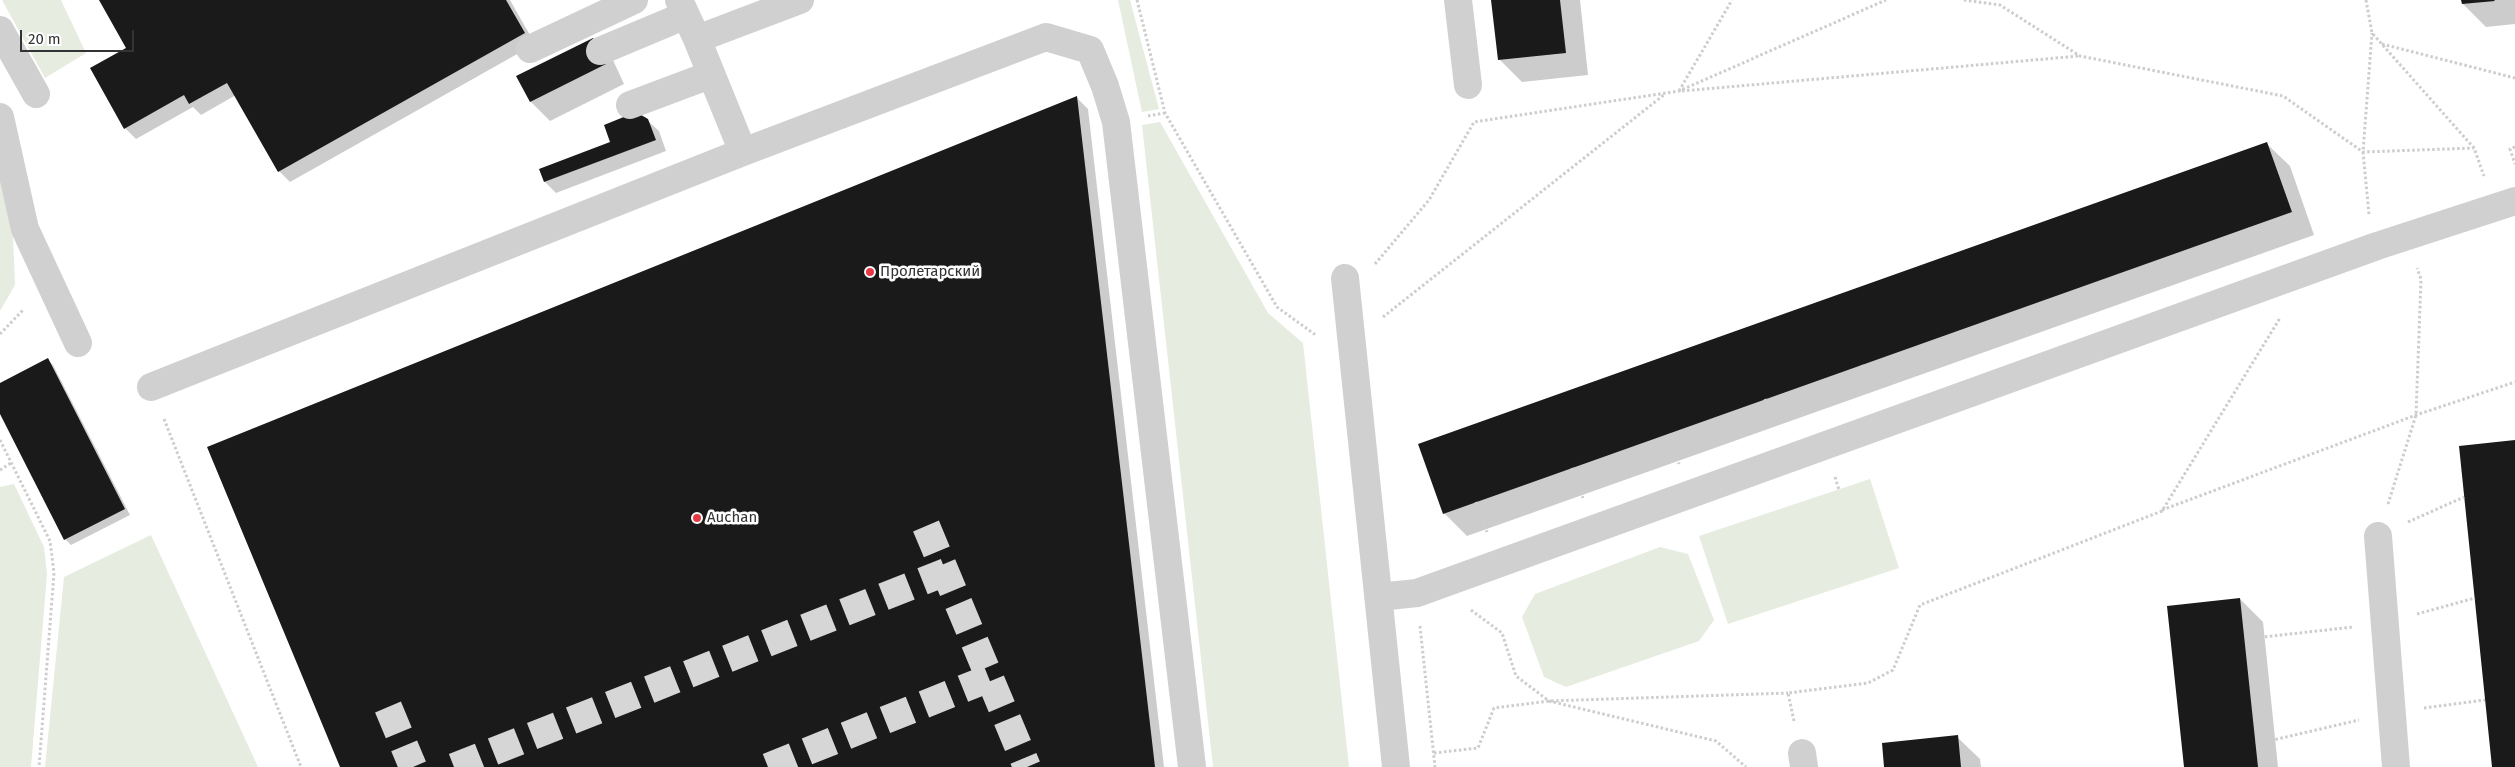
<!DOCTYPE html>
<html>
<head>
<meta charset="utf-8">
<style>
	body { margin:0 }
	#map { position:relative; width:2515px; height:767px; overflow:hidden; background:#fff; font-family:"Fira Sans",sans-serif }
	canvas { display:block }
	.scale { position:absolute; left:20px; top:30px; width:114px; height:22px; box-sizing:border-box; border:2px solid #333; border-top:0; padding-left:6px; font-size:15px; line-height:18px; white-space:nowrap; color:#333; -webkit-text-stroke:4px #fff; paint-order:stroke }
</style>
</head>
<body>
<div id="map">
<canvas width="2515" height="767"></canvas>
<div class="scale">20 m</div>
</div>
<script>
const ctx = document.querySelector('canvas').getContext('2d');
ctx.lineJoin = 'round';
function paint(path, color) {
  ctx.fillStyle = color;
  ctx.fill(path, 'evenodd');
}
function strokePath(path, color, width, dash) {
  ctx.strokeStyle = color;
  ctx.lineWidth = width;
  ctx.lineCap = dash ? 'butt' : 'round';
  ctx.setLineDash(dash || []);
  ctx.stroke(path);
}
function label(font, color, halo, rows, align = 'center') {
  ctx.font = font + ' "Fira Sans",sans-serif';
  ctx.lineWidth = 5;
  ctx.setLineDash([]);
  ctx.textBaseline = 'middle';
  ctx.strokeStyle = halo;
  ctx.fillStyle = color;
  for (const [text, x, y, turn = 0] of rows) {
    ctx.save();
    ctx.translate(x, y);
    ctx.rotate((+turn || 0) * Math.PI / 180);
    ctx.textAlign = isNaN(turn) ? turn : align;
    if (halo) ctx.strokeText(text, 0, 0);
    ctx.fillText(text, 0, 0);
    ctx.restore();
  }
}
paint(new Path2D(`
	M 2,0 L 61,0 L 86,53 L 45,78 Z
	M 1118,0 L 1130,0 L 1159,109 L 1142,112 Z
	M 1160,122 L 1268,313 L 1303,343 L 1349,767 L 1213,767 L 1142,125 Z
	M 0,175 L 13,238 L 15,285 L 0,311 Z
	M 1870,479 L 1899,568 L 1728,624 L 1699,536 Z
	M 14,484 L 44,547 L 47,574 L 31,767 L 0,767 L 0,487 Z
	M 151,535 L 258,767 L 45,767 L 64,577 Z
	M 1660,547 L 1688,554 L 1714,620 L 1699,641 L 1566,687 L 1544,677 L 1522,617 L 1535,594 Z`), '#e6ecdf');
paint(new Path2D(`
	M 100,0 L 510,0 L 535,44 L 290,182 L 279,171 L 236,95 L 201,115 L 193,107 L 136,139 L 125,128 L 91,69 L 128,49 Z
	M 1493,0 L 1580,0 L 1588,75 L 1522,82 L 1499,59 Z
	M 2463,0 L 2515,0 L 2515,24 L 2486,27 L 2463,4 Z
	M 612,58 L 624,84 L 550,121 L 531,102 L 518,76 Z
	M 1077,98 L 1088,109 L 1164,767 L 341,767 Z
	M 647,120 L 659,131 L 666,151 L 556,193 L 545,182 L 541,170 L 612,142 Z
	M 2267,144 L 2290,166 L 2314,235 L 1467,536 L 1444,513 Z
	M 48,360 L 53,365 L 130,515 L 71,545 L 65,539 L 0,411 L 0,384 Z
	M 2240,599 L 2263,622 L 2278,767 L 2185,767 Z
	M 1957,737 L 1980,759 L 1981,767 L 1885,767 Z`), '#0003');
paint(new Path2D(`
	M 99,0 L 506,0 L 525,33 L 278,172 L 227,83 L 189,104 L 184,95 L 124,129 L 90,68 L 126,48 Z
	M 1491,0 L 1560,0 L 1566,53 L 1498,60 Z
	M 2461,0 L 2494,0 L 2495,1 L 2462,4 Z
	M 593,38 L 606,64 L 530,102 L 516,76 Z
	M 1077,96 L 1155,767 L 340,767 L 207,447 Z
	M 636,112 L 648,119 L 656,140 L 544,182 L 539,169 L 610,142 L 604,125 Z
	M 2267,142 L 2292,212 L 1443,514 L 1418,444 Z
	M 48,358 L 125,509 L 64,540 L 0,414 L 0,383 Z
	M 2515,440 L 2515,767 L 2492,767 L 2459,446 Z
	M 2240,598 L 2258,767 L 2184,767 L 2167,606 Z
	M 1958,735 L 1961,767 L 1884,767 L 1882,743 Z`), '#1a1a1a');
strokePath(new Path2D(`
	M 926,526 L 1027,767
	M 388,707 L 413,767
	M 454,767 L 946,572
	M 768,767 L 990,678`), '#d6d6d6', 28, [28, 14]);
strokePath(new Path2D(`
	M 1137,0 L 1165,113 L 1277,307 L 1317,336
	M 1964,0 L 2000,5 L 2080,56 L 2283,96 L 2363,152 L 2474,148
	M 2366,0 L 2372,33 L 2474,148 L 2484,176
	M 2382,44 L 2515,78
	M 1679,91 L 1732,0
	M 1682,91 L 2079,56
	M 1148,116 L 1165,113
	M 2515,147 L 2510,149 L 2515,164
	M 2369,214 L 2363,152 L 2372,33
	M 2248,228 L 2257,254
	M 2152,263 L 2161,288
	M 1375,264 L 1429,200 L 1474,122 L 1679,91 L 1886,0
	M 2055,297 L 2066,324
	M 1383,317 L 1665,94
	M 1959,331 L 1968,359
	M 0,334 L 24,309
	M 1862,365 L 1871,393
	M 1765,399 L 1775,427
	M 164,419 L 301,767
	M 1669,434 L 1679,464
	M 0,440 L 50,541 L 54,573 L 39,767
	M 1572,468 L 1583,498
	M 0,470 L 11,463
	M 1835,477 L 1839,490
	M 1476,502 L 1487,532
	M 2388,504 L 2416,415 L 2421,279 L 2417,268
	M 2162,510 L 2416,415 L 2515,382
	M 2408,522 L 2464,497
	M 1471,610 L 1502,633 L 1516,676 L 1549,701 L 1716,741 L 1746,767
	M 2417,614 L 2475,598
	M 1420,626 L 1435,767
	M 2245,639 L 2353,627
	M 2424,708 L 2485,700
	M 1794,721 L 1788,693 L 1868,683 L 1893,670 L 1920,605 L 2162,511 L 2280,318
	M 2256,744 L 2359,720
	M 1434,753 L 1478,748 L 1494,708 L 1549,701 L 1788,693`), '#cdcdcd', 3, [2.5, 2.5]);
strokePath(new Path2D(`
	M 679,0 L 697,39 L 800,0
	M 1458,0 L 1468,85
	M 0,30 L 36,94
	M 697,39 L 743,152
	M 530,49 L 634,0
	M 600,51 L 686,15
	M 630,105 L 710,75
	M 0,117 L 25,229 L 78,343
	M 1345,278 L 1396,767
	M 151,387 L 743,152 L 1046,37 L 1090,50 L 1105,86 L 1116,122 L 1192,767
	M 2378,536 L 2396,767
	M 1379,597 L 1417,593 L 2377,246 L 2515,201
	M 1802,753 L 1804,767`), '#d0d0d0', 28);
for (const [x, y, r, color] of [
	[870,272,5,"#e63946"],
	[697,518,5,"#e63946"]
]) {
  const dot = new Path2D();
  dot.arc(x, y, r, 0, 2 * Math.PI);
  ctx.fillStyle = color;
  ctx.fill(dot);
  strokePath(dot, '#fff', 2);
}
label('15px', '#333', '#fff', [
	["Пролетарский",880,272],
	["Auchan",707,518]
], 'left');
</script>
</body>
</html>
